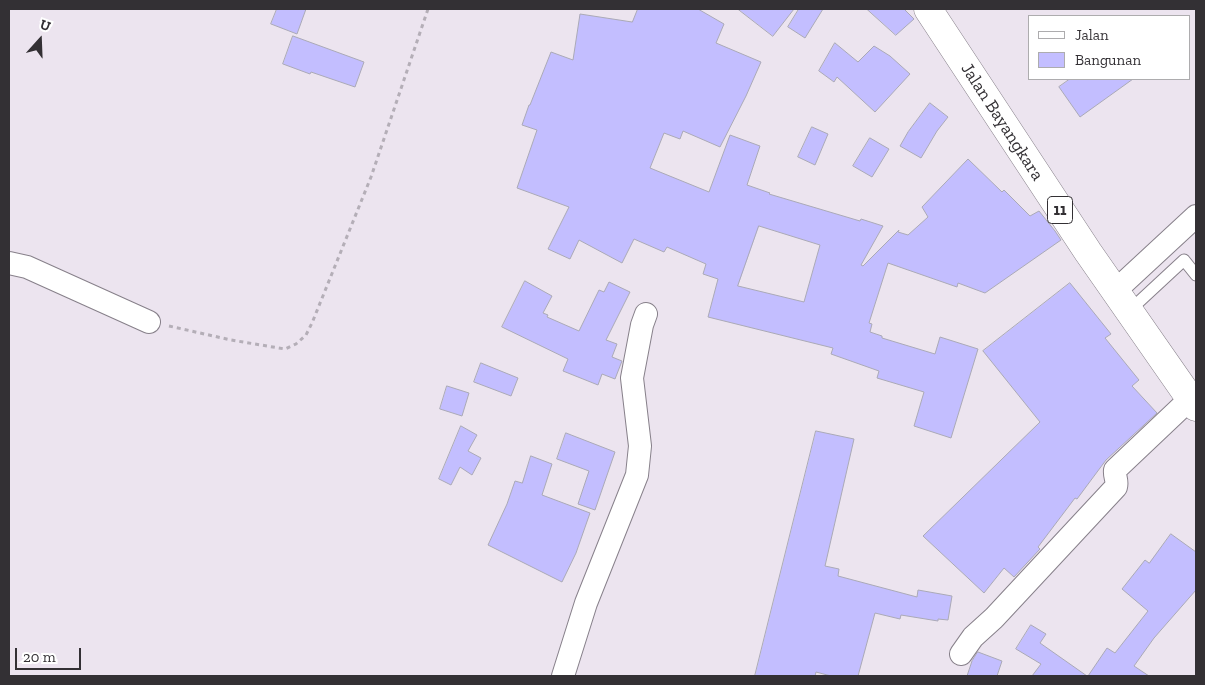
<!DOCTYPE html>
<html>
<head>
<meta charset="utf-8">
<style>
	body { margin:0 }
	#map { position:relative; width:1205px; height:685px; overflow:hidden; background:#ece4ef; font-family:"Zilla Slab",serif }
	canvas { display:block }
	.frame { position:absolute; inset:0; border:10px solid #333034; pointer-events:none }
	.legend { position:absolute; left:1028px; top:15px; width:162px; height:65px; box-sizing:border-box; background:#fff; border:1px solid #adacae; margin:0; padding:6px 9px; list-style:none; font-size:15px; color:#333034 }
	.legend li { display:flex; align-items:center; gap:10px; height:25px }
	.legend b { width:25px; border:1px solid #adacae }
	.north { position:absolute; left:15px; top:15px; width:50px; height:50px; -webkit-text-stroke:4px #fff; paint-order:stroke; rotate:20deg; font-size:14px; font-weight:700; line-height:20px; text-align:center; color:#333034 }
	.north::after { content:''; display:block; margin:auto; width:18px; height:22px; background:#333034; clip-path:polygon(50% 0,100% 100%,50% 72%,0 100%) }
	.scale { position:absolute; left:15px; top:648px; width:66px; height:22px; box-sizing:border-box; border:2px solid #333034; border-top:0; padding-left:6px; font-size:15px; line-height:18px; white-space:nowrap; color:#333034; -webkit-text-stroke:4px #fff; paint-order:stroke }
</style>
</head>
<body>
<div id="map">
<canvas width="1205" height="685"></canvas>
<div class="frame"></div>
<ul class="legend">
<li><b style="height:6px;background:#fff"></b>Jalan</li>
<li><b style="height:14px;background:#c3beff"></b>Bangunan</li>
</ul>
<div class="north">U</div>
<div class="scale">20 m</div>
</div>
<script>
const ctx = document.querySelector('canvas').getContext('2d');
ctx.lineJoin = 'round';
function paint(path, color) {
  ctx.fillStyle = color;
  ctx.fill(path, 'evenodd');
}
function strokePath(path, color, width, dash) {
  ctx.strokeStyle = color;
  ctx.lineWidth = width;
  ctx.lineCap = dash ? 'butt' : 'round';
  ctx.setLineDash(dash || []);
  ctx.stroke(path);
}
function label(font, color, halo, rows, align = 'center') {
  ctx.font = font + ' "Zilla Slab",serif';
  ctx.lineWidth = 4.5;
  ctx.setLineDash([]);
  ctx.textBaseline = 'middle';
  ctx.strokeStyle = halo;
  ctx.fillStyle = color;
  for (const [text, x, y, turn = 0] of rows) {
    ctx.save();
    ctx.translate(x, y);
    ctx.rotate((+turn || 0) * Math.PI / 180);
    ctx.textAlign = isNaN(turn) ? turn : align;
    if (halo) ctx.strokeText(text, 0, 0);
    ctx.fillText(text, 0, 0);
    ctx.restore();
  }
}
const building = new Path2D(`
	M 277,9 L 306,9 L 297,34 L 271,24 Z
	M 638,9 L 698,9 L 724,24 L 716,43 L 761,62 L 746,96 L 720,147 L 683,131 L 680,139 L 664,133 L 650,168 L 709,192 L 730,135 L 760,146 L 747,185 L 770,193 L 769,194 L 860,221 L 861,219 L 883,226 L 861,265 L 863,266 L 899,230 L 898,232 L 908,235 L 928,217 L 922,207 L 968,159 L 1002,192 L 1004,190 L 1030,216 L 1039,211 L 1055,231 L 1061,240 L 985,293 L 958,283 L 957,287 L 888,263 L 869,323 L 872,324 L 870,332 L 882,336 L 882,338 L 935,354 L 940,337 L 978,349 L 951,438 L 914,426 L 924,392 L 877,378 L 879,371 L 831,354 L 833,348 L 708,317 L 718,279 L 703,274 L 706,264 L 667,247 L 664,252 L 634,239 L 622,263 L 579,240 L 570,259 L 548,249 L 569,207 L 517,188 L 537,130 L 522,125 L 529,105 L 530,105 L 551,52 L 573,60 L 580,14 L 632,22 ZM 759,226 L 820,245 L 804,302 L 738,286 Z
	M 738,9 L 794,9 L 773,36 Z
	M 799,9 L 823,9 L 805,38 L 788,27 Z
	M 867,9 L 904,9 L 914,19 L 896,35 Z
	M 293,36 L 364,62 L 355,87 L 311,72 L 310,74 L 283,64 Z
	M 835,43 L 858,62 L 874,46 L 890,56 L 910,74 L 875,112 L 837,77 L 834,82 L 819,71 Z
	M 1070,79 L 1133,79 L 1080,117 L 1059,87 Z
	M 930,103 L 948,117 L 937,131 L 921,158 L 900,146 L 908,132 Z
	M 812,127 L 828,134 L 815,165 L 798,157 Z
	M 870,138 L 889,149 L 872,177 L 853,166 Z
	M 525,281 L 552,296 L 543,313 L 548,315 L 547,317 L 579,331 L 599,290 L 604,292 L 609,282 L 630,292 L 606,340 L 617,344 L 612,357 L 622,361 L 615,379 L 602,374 L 598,385 L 563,371 L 568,359 L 502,327 Z
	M 1070,283 L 1111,334 L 1105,338 L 1139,380 L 1132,386 L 1157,413 L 1106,460 L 1077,499 L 1075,498 L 1038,547 L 1040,549 L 1014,577 L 1004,568 L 984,593 L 923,536 L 1040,422 L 983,351 Z
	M 481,363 L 518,378 L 511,396 L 474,382 Z
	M 447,386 L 469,393 L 462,416 L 440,409 Z
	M 461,426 L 477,435 L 468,451 L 481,458 L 472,475 L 460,467 L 451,485 L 439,479 Z
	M 816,431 L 854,439 L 825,566 L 839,569 L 838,576 L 917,597 L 918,590 L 952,596 L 948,620 L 938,619 L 938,621 L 901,615 L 900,619 L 875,613 L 858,676 L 831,676 L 816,672 L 815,676 L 755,676 Z
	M 566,433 L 615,452 L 595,510 L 578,504 L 589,471 L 557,459 Z
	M 531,456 L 552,464 L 542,495 L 590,513 L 576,553 L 562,582 L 488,545 L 507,504 L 515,481 L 522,483 Z
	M 1171,534 L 1196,552 L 1196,590 L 1154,638 L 1134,666 L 1149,676 L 1088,676 L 1107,648 L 1115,653 L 1148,611 L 1122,589 L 1145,560 L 1149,563 Z
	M 1031,625 L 1046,634 L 1040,643 L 1087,676 L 1032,676 L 1041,664 L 1016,649 Z
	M 978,652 L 1002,661 L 997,676 L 967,676 L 972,661 Z`);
paint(building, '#c3beff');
strokePath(building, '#aaa9b6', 1);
const lane = new Path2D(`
	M 1129,311 L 1184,260 L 1196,275`);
const street = new Path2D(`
	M 9,263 L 27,267 L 149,322
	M 1115,291 L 1196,216
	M 961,654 L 973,637 L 994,618 L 1116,487 C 1118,481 1114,476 1115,470 L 1190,399
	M 563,676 L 586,603 L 637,475 L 640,446 L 632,378 L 642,325 L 646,314`);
const highway = new Path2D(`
	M 928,9 L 1088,252 L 1196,407`);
strokePath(lane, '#87808a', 13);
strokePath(street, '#87808a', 24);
strokePath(highway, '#87808a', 29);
strokePath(new Path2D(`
	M 169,326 L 231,340 L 285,349 L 296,344 L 306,335 L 312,323 L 371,177 L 428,9`), '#b4aeb7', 3, [4, 4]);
strokePath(lane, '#fff', 11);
strokePath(street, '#fff', 22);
strokePath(highway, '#fff', 28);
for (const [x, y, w] of [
	[1060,210,25]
]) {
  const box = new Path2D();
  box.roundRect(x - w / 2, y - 13.5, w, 27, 4);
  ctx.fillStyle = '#fff';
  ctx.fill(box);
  strokePath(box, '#333034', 1);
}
label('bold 16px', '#333034', null, [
	["11",1060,210]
]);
label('18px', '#333034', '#fff', [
	["Jalan Bayangkara",1002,122,57]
]);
</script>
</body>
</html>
